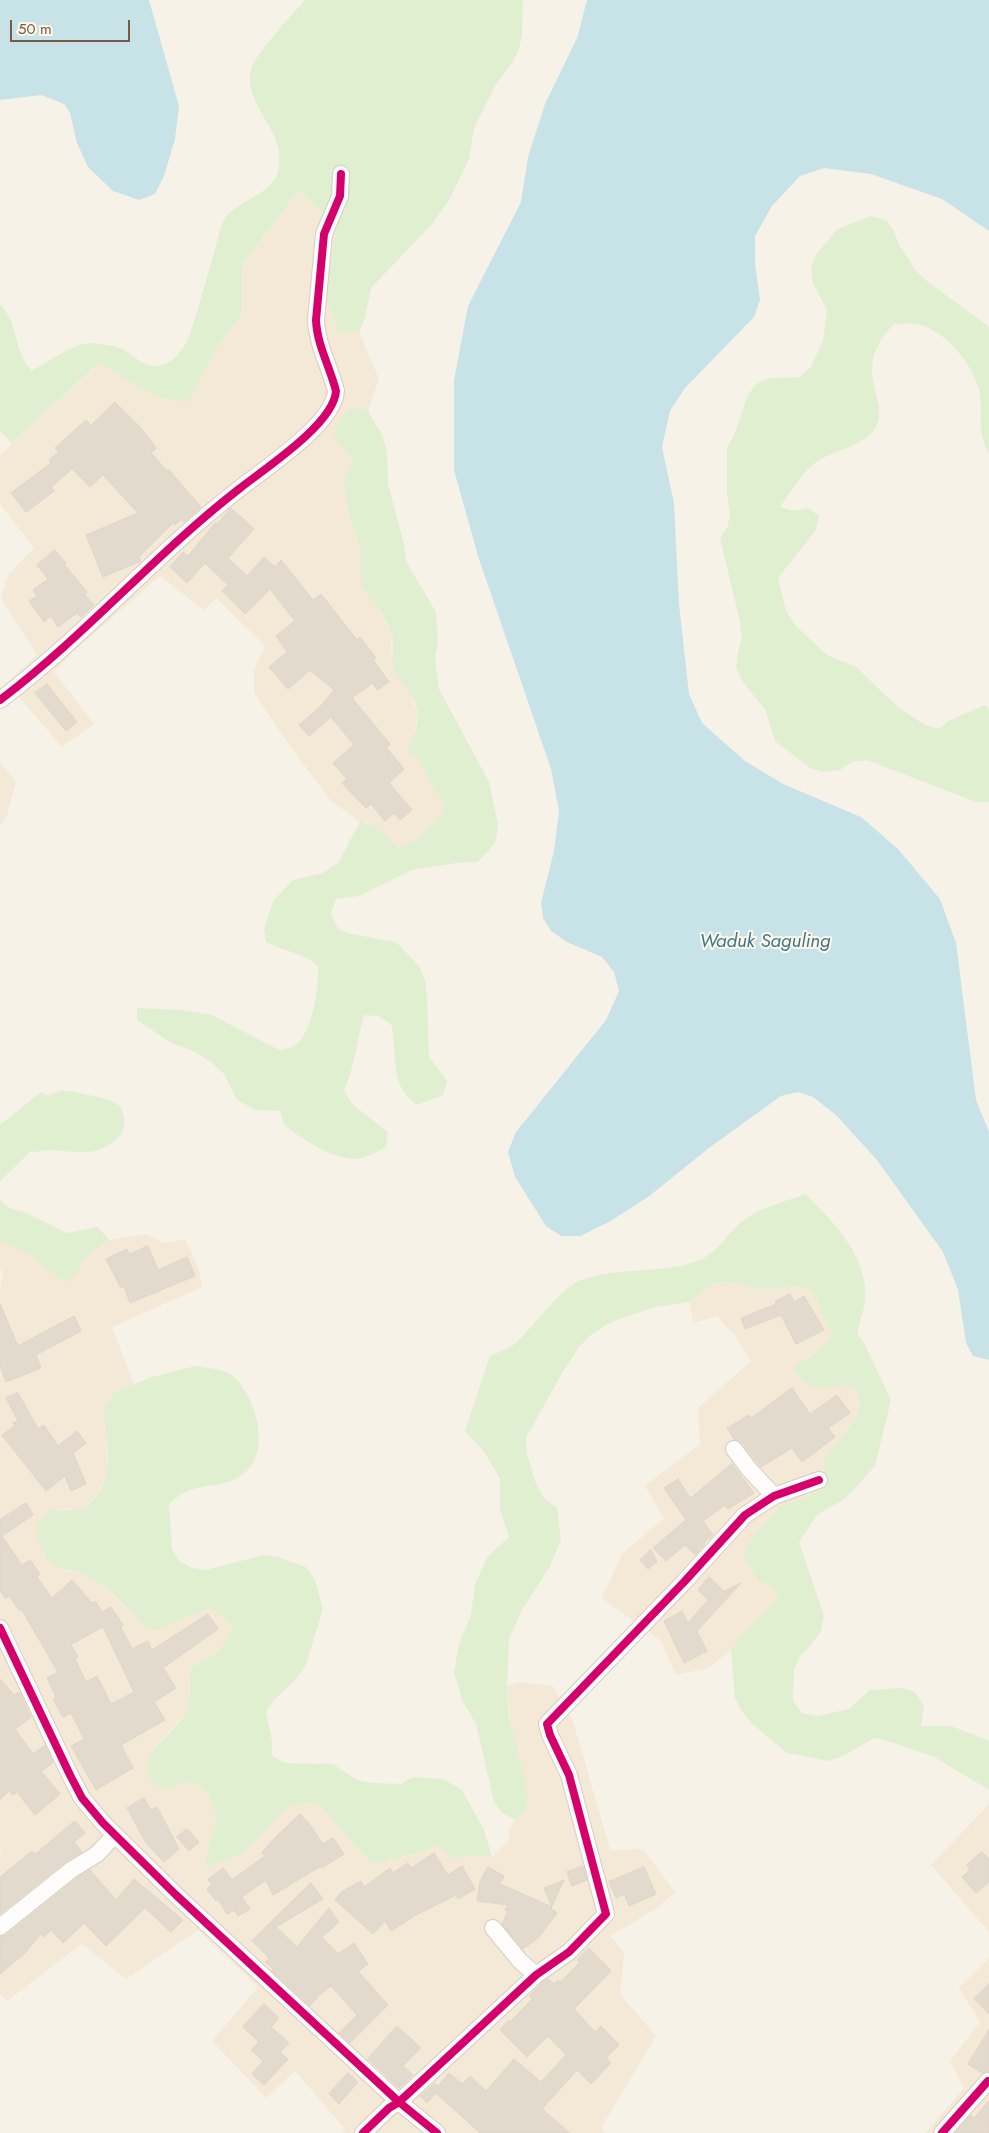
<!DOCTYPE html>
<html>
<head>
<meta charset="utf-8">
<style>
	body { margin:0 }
	#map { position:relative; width:989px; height:2133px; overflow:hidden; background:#f7f2e7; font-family:Jost,sans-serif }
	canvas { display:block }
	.scale { position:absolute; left:10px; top:20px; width:120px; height:22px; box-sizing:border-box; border:2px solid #765b45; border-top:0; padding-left:6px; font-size:15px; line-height:18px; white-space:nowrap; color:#765b45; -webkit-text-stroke:4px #fff8e8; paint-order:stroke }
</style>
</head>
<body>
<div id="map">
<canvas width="989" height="2133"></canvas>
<div class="scale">50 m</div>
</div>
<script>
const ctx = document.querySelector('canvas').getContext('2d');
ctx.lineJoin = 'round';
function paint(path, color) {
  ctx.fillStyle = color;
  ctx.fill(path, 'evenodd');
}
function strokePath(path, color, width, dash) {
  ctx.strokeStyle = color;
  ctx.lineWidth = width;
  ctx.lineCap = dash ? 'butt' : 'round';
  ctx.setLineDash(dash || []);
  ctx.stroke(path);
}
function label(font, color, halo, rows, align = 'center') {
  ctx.font = font + ' Jost,sans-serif';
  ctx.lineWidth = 4;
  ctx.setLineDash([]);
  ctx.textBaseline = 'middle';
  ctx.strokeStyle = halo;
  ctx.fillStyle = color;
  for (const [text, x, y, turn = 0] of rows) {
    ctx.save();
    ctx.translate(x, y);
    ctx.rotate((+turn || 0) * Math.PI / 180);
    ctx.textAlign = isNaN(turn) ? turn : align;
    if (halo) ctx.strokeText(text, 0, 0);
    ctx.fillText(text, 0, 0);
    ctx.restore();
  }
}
paint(new Path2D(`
	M 299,190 L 337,228 L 325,295 L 338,332 L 359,332 L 379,379 L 368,411 L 353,407 L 353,460 L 344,482 L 349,514 L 361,550 L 361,587 L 371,598 L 392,633 L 391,650 L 397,675 L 410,693 L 418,714 L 413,737 L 407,750 L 419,758 L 428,779 L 445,805 L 440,816 L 419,839 L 399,848 L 374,826 L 368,822 L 360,822 L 330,800 L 287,742 L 254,693 L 254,670 L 265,646 L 216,598 L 204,610 L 160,576 L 74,651 L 54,672 L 94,724 L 62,747 L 7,683 L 37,655 L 1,598 L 9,574 L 34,548 L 0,504 L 0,456 L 31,424 L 101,363 L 157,397 L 216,349 L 242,313 L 242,266 Z
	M 0,762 L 16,782 L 6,819 L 0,826 Z
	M 147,1234 L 163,1243 L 185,1239 L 199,1269 L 202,1287 L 112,1327 L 134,1384 L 116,1391 L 103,1409 L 107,1432 L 107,1472 L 98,1494 L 86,1506 L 79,1509 L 48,1510 L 66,1571 L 89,1575 L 101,1584 L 146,1627 L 153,1630 L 161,1630 L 182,1618 L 211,1608 L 233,1627 L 224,1644 L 214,1655 L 201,1660 L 190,1670 L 189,1700 L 185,1714 L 156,1746 L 163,1789 L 192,1782 L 199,1785 L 209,1796 L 217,1820 L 205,1861 L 210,1865 L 245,1852 L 279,1814 L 291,1806 L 313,1803 L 326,1811 L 346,1836 L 372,1864 L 418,1853 L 437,1845 L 452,1858 L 475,1856 L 492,1857 L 510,1839 L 509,1828 L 526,1809 L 528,1794 L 523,1779 L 517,1749 L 512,1734 L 507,1686 L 519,1682 L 553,1686 L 573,1721 L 610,1850 L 643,1849 L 675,1892 L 657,1908 L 610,1936 L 624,1952 L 620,1994 L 656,2036 L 601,2128 L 606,2133 L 342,2133 L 345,2129 L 295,2071 L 266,2098 L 212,2041 L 258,1987 L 198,1930 L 126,1979 L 82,1944 L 7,2001 L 0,1993 L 0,1853 L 2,1851 L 0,1848 L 0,1289 L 3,1273 L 0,1269 L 0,1244 L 5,1242 L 32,1256 L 55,1275 L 78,1272 L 84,1259 L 109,1240 Z
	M 727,1282 L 742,1283 L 755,1288 L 770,1289 L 801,1286 L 814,1294 L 832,1335 L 825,1347 L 804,1359 L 831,1387 L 844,1383 L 856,1391 L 860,1406 L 855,1420 L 824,1460 L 824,1489 L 778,1508 L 749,1542 L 743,1556 L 758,1580 L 772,1587 L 778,1600 L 739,1637 L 731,1650 L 708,1668 L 676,1675 L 661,1641 L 602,1598 L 622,1554 L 664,1518 L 645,1486 L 700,1444 L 698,1408 L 751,1361 L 735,1336 L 717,1316 L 694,1323 L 689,1302 L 713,1284 Z
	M 989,1804 L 989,1932 L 931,1865 Z
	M 989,1958 L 989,2133 L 925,2133 L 964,2088 L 950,2061 L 980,2022 L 959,1988 Z`), '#f3e9d6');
paint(new Path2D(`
	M 305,0 L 523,0 L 522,35 L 519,49 L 512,63 L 495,86 L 474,128 L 469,159 L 449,200 L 432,224 L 371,288 L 365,318 L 359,332 L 338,332 L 325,295 L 337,228 L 299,190 L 242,265 L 242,313 L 216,349 L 188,402 L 157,397 L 100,363 L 31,424 L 12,443 L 0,431 L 0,304 C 20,326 12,349 32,371 C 47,362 74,343 92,343 C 100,344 114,345 122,349 C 130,353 137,360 145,364 C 167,372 180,355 189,337 C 198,309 206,281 214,253 C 217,243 219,229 224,220 C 236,200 271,196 278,172 C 289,131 242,107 251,69 C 254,56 294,12 305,0 Z
	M 871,216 L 886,220 L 894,231 L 899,245 L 917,272 L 927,281 L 989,327 L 989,454 C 987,448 983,442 982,436 C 979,421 983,405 979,389 C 972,364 947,333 921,325 C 913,323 902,324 894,324 C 879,339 869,358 873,379 C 875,397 886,415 873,431 C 861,446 835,451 819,460 C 803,470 791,492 780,507 L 794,511 L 808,508 L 819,516 L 816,530 L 778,578 L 786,611 L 794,624 L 827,655 L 856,667 L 899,708 L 925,725 L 939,729 L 950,720 L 985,705 L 989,709 L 989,802 L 976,802 L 867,760 L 852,762 L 840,770 L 824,772 L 810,768 L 775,741 L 766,711 L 743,682 L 736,668 L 738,652 L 742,638 L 740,622 L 720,538 L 728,526 L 730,512 L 727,495 L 727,448 L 734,435 L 748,395 L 756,384 L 770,378 L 799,377 L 811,367 L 823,340 L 827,310 L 813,283 L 811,267 L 817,253 L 838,229 Z
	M 353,407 L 368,411 L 383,437 L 387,453 L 388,484 L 404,544 L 406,561 L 436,612 L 438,643 L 435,658 L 439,689 L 489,782 L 498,825 L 496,840 L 488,852 L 477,862 L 456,863 L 412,870 L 359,896 L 336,899 L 331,913 L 338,929 L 351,934 L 396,942 L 419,966 L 425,980 L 427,996 L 429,1057 L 447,1081 L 443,1095 L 417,1105 C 387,1083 399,1055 391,1024 L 378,1016 L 364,1015 C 357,1040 355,1067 344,1090 L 352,1104 L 388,1132 L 386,1147 C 378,1151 370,1156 361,1158 C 340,1164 300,1138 284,1125 L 280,1111 L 256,1110 L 237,1100 L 224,1074 L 211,1062 L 195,1052 L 170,1042 L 137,1020 L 137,1008 L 182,1010 L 212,1015 L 279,1050 C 283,1049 290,1048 294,1046 C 313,1034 319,986 318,966 C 303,953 283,951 266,942 L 264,928 L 274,900 L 293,880 L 323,873 L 338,863 L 360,822 C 376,822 387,839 399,848 C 419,839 436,826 445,805 L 428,779 L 419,758 L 410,756 L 407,750 C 412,740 419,725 418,713 C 416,697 403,686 396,673 C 390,660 394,648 392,635 C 390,623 369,595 361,587 L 361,550 L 349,514 L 344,482 L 353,460 L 334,439 L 339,420 Z
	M 61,1090 C 76,1092 105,1097 117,1104 C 122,1107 123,1112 124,1117 C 127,1135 112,1146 95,1151 C 80,1154 67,1151 53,1150 C 45,1150 37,1152 30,1152 L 0,1181 L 0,1125 L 41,1092 L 48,1096 Z
	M 806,1194 C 834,1223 870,1258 865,1303 C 863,1313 859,1323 857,1333 L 865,1345 L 891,1400 L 875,1466 L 846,1498 L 817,1515 L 799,1542 L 824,1616 L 821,1631 L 811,1645 L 801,1655 L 794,1669 L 793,1701 L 802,1713 L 817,1716 L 849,1709 L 870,1690 L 901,1688 L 915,1692 L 924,1705 L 921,1726 L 951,1726 L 989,1741 L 989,1790 L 934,1757 L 888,1741 L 874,1738 L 845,1755 L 829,1761 L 787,1753 L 751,1723 L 741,1710 L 735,1698 L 731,1650 L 739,1637 L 778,1599 L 772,1587 L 758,1580 L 743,1556 L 749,1542 L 778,1508 L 824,1489 L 824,1460 L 855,1420 L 860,1406 L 856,1391 L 844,1384 C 820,1390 809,1390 793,1369 C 808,1356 822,1352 832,1335 L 814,1294 L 801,1286 L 770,1289 L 755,1288 L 742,1283 L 727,1282 L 713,1284 L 689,1302 L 656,1307 L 619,1319 L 604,1326 L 591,1335 L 579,1347 L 562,1373 L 526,1438 L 527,1454 L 536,1484 L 544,1498 L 557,1508 L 561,1540 L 549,1568 L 522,1610 L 509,1639 L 507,1686 L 509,1717 L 528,1794 L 526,1809 L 516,1820 L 502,1813 L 494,1802 L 476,1724 L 462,1700 L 454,1672 L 459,1644 L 471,1615 L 475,1584 L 488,1556 L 509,1537 L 500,1509 L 500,1479 L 485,1453 L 465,1431 L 490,1356 C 499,1352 510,1348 517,1342 C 534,1326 558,1291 579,1281 C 617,1265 664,1276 702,1259 C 720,1250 730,1229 747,1218 C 764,1206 787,1201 806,1194 Z
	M 0,1200 L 9,1208 L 24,1212 L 67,1233 L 98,1227 L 109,1240 L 84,1259 L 78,1272 L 68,1282 L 55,1275 L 32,1256 L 5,1242 L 0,1244 Z
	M 195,1366 C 205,1368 225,1369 232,1375 C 257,1397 274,1456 239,1477 C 215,1491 195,1479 169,1504 L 172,1549 L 179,1561 L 192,1568 L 206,1570 L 264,1555 L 278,1557 L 306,1567 L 315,1580 L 323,1609 L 306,1664 L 297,1678 L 274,1700 L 266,1712 L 272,1741 L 272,1755 L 284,1763 L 333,1764 L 357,1780 L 371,1783 L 401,1784 L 413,1777 L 443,1779 L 462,1790 L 484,1830 L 492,1857 L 475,1856 L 452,1858 L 437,1845 L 418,1853 L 372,1864 L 346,1836 L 326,1811 L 313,1803 L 291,1806 L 279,1814 L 245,1852 L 210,1866 L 205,1861 L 217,1820 L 209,1796 L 199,1785 L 192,1782 L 163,1789 C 122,1763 175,1735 185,1713 C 191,1701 190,1683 190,1670 L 201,1660 L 214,1655 L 224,1644 L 233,1627 L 211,1608 L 182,1618 L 161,1630 L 153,1630 L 146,1627 C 131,1613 117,1596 101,1584 C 72,1560 45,1584 36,1528 L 48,1510 C 59,1510 76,1512 86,1506 C 116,1487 108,1438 103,1409 L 116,1391 L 152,1377 Z`), '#dfefd0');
paint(new Path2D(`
	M 0,0 L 149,0 L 179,106 L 175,139 L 164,176 L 155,194 L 139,200 L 113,191 L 88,167 L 77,143 L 70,113 L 64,104 L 41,95 L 0,100 Z
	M 587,0 L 989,0 L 989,231 L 942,199 L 871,174 L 824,168 L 800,176 L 772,206 L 755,236 L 755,264 L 760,300 L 754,317 L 685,388 L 670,411 L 662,447 L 674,503 L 679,604 L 689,694 L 702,723 L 745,761 L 783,784 L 861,817 L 898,849 L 940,899 L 956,943 L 976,1100 L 989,1132 L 989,1360 L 973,1356 L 966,1343 L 958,1290 L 943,1252 L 877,1160 L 836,1115 L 813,1097 L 798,1092 L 781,1096 L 709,1148 L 648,1197 L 609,1222 L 580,1236 L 561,1236 L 546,1226 L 515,1177 L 508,1152 L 516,1132 L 606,1020 L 619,991 L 614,972 L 602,957 L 567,942 L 551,931 L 543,918 L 541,903 L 554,851 L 559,811 L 551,769 L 478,556 L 454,470 L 454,380 L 468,306 L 521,202 L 528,157 L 545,104 L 577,38 Z`), '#c7e3e8');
const building = new Path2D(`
	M 115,402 L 140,427 L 156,448 L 151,453 L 167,471 L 169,470 L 201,507 L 184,522 L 182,519 L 175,525 L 173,523 L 139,557 L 141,561 L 103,577 L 86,535 L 138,513 L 103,475 L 90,487 L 72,469 L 51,487 L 54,491 L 26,512 L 11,493 L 51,463 L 49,460 L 59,452 L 55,448 L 86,420 L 91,425 Z
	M 231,508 L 254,529 L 228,558 L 247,576 L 264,557 L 275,567 L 281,560 L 313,600 L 321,594 L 357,640 L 360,637 L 376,658 L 373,660 L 389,682 L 377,690 L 373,683 L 352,698 L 390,744 L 386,747 L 404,769 L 389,783 L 412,810 L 400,820 L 394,813 L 385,821 L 371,804 L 366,808 L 342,783 L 347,779 L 333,763 L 354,745 L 331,717 L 309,736 L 299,725 L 320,707 L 334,690 L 310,670 L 288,689 L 269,667 L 287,652 L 276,636 L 295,621 L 270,589 L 245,614 L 222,591 L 228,585 L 205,563 L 187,583 L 170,567 L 183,552 L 188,556 L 216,522 L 217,524 Z
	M 55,550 L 66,563 L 64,564 L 87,592 L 85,595 L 94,605 L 81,617 L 77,613 L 58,627 L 51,616 L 44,622 L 29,601 L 37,596 L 33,590 L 48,579 L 37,565 Z
	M 47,684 L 77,722 L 66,731 L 35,693 Z
	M 148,1246 L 158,1270 L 187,1257 L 195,1276 L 130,1303 L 124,1286 L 121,1288 L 106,1259 L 127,1249 L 129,1254 Z
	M 790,1294 L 794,1302 L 804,1296 L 824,1330 L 796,1344 L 781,1315 L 745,1329 L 741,1318 L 776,1304 L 775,1302 Z
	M 0,1304 L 18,1346 L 74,1316 L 81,1331 L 36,1355 L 41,1368 L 6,1382 L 0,1366 Z
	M 792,1388 L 810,1414 L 837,1395 L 850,1413 L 828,1428 L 835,1437 L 802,1462 L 792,1448 L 761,1467 L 742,1443 L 734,1439 L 727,1428 L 749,1415 L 751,1418 Z
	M 18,1393 L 38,1429 L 44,1425 L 58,1446 L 77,1431 L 86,1443 L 73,1453 L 86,1484 L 71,1491 L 65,1476 L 46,1491 L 2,1435 L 15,1426 L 13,1423 L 18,1421 L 6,1398 Z
	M 732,1464 L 754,1493 L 728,1509 L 725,1505 L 703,1521 L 713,1535 L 704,1542 L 705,1544 L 695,1555 L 685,1545 L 666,1561 L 653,1548 L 686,1520 L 664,1488 L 678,1479 L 690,1498 Z
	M 26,1503 L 33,1515 L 2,1536 L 22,1565 L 30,1560 L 40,1574 L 37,1577 L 52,1598 L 72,1580 L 92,1603 L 95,1601 L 102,1612 L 111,1607 L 123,1625 L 121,1627 L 132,1649 L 148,1641 L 152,1650 L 208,1614 L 218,1629 L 163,1668 L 176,1688 L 154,1702 L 165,1720 L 121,1745 L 133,1768 L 96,1790 L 71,1746 L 84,1739 L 71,1713 L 63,1717 L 53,1699 L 56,1697 L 47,1678 L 58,1672 L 22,1610 L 20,1611 L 9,1596 L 6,1599 L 0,1591 L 0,1520 ZM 103,1627 L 134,1692 L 111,1704 L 97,1676 L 86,1682 L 75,1659 L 78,1657 L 71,1645 Z
	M 651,1550 L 657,1562 L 648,1569 L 640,1560 Z
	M 709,1577 L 724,1591 L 741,1583 L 697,1631 L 707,1651 L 684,1663 L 664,1621 L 682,1611 L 688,1623 L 708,1600 L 698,1590 Z
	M 0,1679 L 14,1695 L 19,1692 L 31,1717 L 15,1729 L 33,1754 L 45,1745 L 53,1763 L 41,1771 L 60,1794 L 35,1815 L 17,1792 L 13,1795 L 9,1791 L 0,1800 Z
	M 144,1798 L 151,1810 L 157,1807 L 179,1849 L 164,1862 L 146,1843 L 127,1808 Z
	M 300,1814 L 307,1822 L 308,1822 L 323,1844 L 333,1838 L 344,1854 L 322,1868 L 321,1866 L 273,1895 L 266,1880 L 242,1897 L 250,1909 L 238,1916 L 234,1910 L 227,1914 L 218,1899 L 216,1901 L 207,1889 L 212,1885 L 208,1879 L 223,1868 L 232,1880 L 265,1856 L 262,1853 L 271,1842 Z
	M 75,1821 L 85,1833 L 74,1842 L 82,1852 L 65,1862 L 0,1914 L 0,1877 L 32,1851 L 35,1854 Z
	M 187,1829 L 199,1842 L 189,1851 L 177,1837 Z
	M 982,1852 L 989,1859 L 989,1882 L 976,1893 L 962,1877 L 970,1870 L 967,1865 Z
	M 434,1853 L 448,1875 L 462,1866 L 475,1889 L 458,1899 L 456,1895 L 416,1915 L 391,1931 L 385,1921 L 373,1934 L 335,1900 L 341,1892 L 361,1881 L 364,1887 L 390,1868 L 393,1873 L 408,1863 L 411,1868 Z
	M 583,1866 L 587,1880 L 572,1886 L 567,1872 Z
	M 488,1867 L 504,1876 L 500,1884 L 552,1907 L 544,1888 L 564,1880 L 551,1908 L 557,1913 L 539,1937 L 523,1949 L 502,1924 L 508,1911 L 505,1910 L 508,1905 L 477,1901 L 480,1882 Z
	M 644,1867 L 656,1894 L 629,1906 L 624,1894 L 616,1898 L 609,1882 Z
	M 90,1870 L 116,1900 L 134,1879 L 183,1920 L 171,1932 L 145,1908 L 106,1946 L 84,1923 L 63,1943 L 51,1930 L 44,1937 L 41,1934 L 24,1954 L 0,1974 L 0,1937 L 6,1935 L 77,1878 Z
	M 311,1883 L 323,1899 L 276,1927 L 297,1947 L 329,1908 L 339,1922 L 322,1937 L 338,1954 L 354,1943 L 368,1964 L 358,1971 L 388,2005 L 350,2043 L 339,2033 L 357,2015 L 331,1986 L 319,1995 L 310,2006 L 272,1971 L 273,1969 L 265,1962 L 269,1958 L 252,1941 Z
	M 589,1948 L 611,1971 L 574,2009 L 595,2032 L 601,2026 L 619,2045 L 606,2058 L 611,2063 L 591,2084 L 577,2070 L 542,2109 L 570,2133 L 480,2133 L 436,2093 L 427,2103 L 420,2096 L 435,2083 L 438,2086 L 449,2073 L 462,2084 L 470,2076 L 486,2091 L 514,2059 L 541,2082 L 566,2055 L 548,2036 L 527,2057 L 500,2030 L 509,2020 L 510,2022 L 532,1999 L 529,1996 L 542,1983 L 548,1979 L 554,1984 L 558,1980 L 561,1982 L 580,1962 L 577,1960 Z
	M 989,1984 L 989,2014 L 974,1999 Z
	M 264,2004 L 279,2018 L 271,2027 L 289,2043 L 280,2052 L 288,2059 L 264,2085 L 252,2074 L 263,2061 L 251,2050 L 259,2042 L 243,2027 Z
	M 397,2026 L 421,2048 L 403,2066 L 413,2075 L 399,2088 L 368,2059 Z
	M 989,2030 L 989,2071 L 982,2073 L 968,2064 Z
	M 348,2073 L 358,2082 L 339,2104 L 329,2094 Z
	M 989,2101 L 989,2133 L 955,2133 L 971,2115 L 974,2118 Z`);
paint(building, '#e3dace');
strokePath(building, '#e0d5c9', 1);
const street = new Path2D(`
	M 0,700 C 85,636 155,554 239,489 C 264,469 334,424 336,391 C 330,367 317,345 316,320 L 324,234 L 340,196 L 341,174
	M 734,1449 L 749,1469 L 774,1496
	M 0,1628 L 70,1775 L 82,1798 L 103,1823 L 176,1895 L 399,2102 L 437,2133
	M 0,1927 L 71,1870 L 97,1854 L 115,1835
	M 493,1928 L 520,1961 L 536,1975
	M 363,2133 L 389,2108 L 399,2102 L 536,1975 L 569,1952 L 606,1914 L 569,1775 L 550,1735 L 547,1724 L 684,1582 L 745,1515 L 774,1496 L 819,1480
	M 942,2133 L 988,2081`);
strokePath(street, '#d6cdc2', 18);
strokePath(street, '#fefdfb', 16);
strokePath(new Path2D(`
	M 0,700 C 85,636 155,554 239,489 C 264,469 334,424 336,391 C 330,367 317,345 316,320 L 324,234 L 340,196 L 341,174
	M 0,1628 L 70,1775 L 82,1798 L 103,1823 L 176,1895 L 399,2102 L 437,2133
	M 363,2133 L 389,2108 L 399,2102 L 536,1975 L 569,1952 L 606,1914 L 569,1775 L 550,1735 L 547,1724 L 684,1582 L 745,1515 L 774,1496 L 819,1480
	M 942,2133 L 988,2081`), '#d6006c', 8);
label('italic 19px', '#3d778c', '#fff8e8', [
	["Waduk Saguling",765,942]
]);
</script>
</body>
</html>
